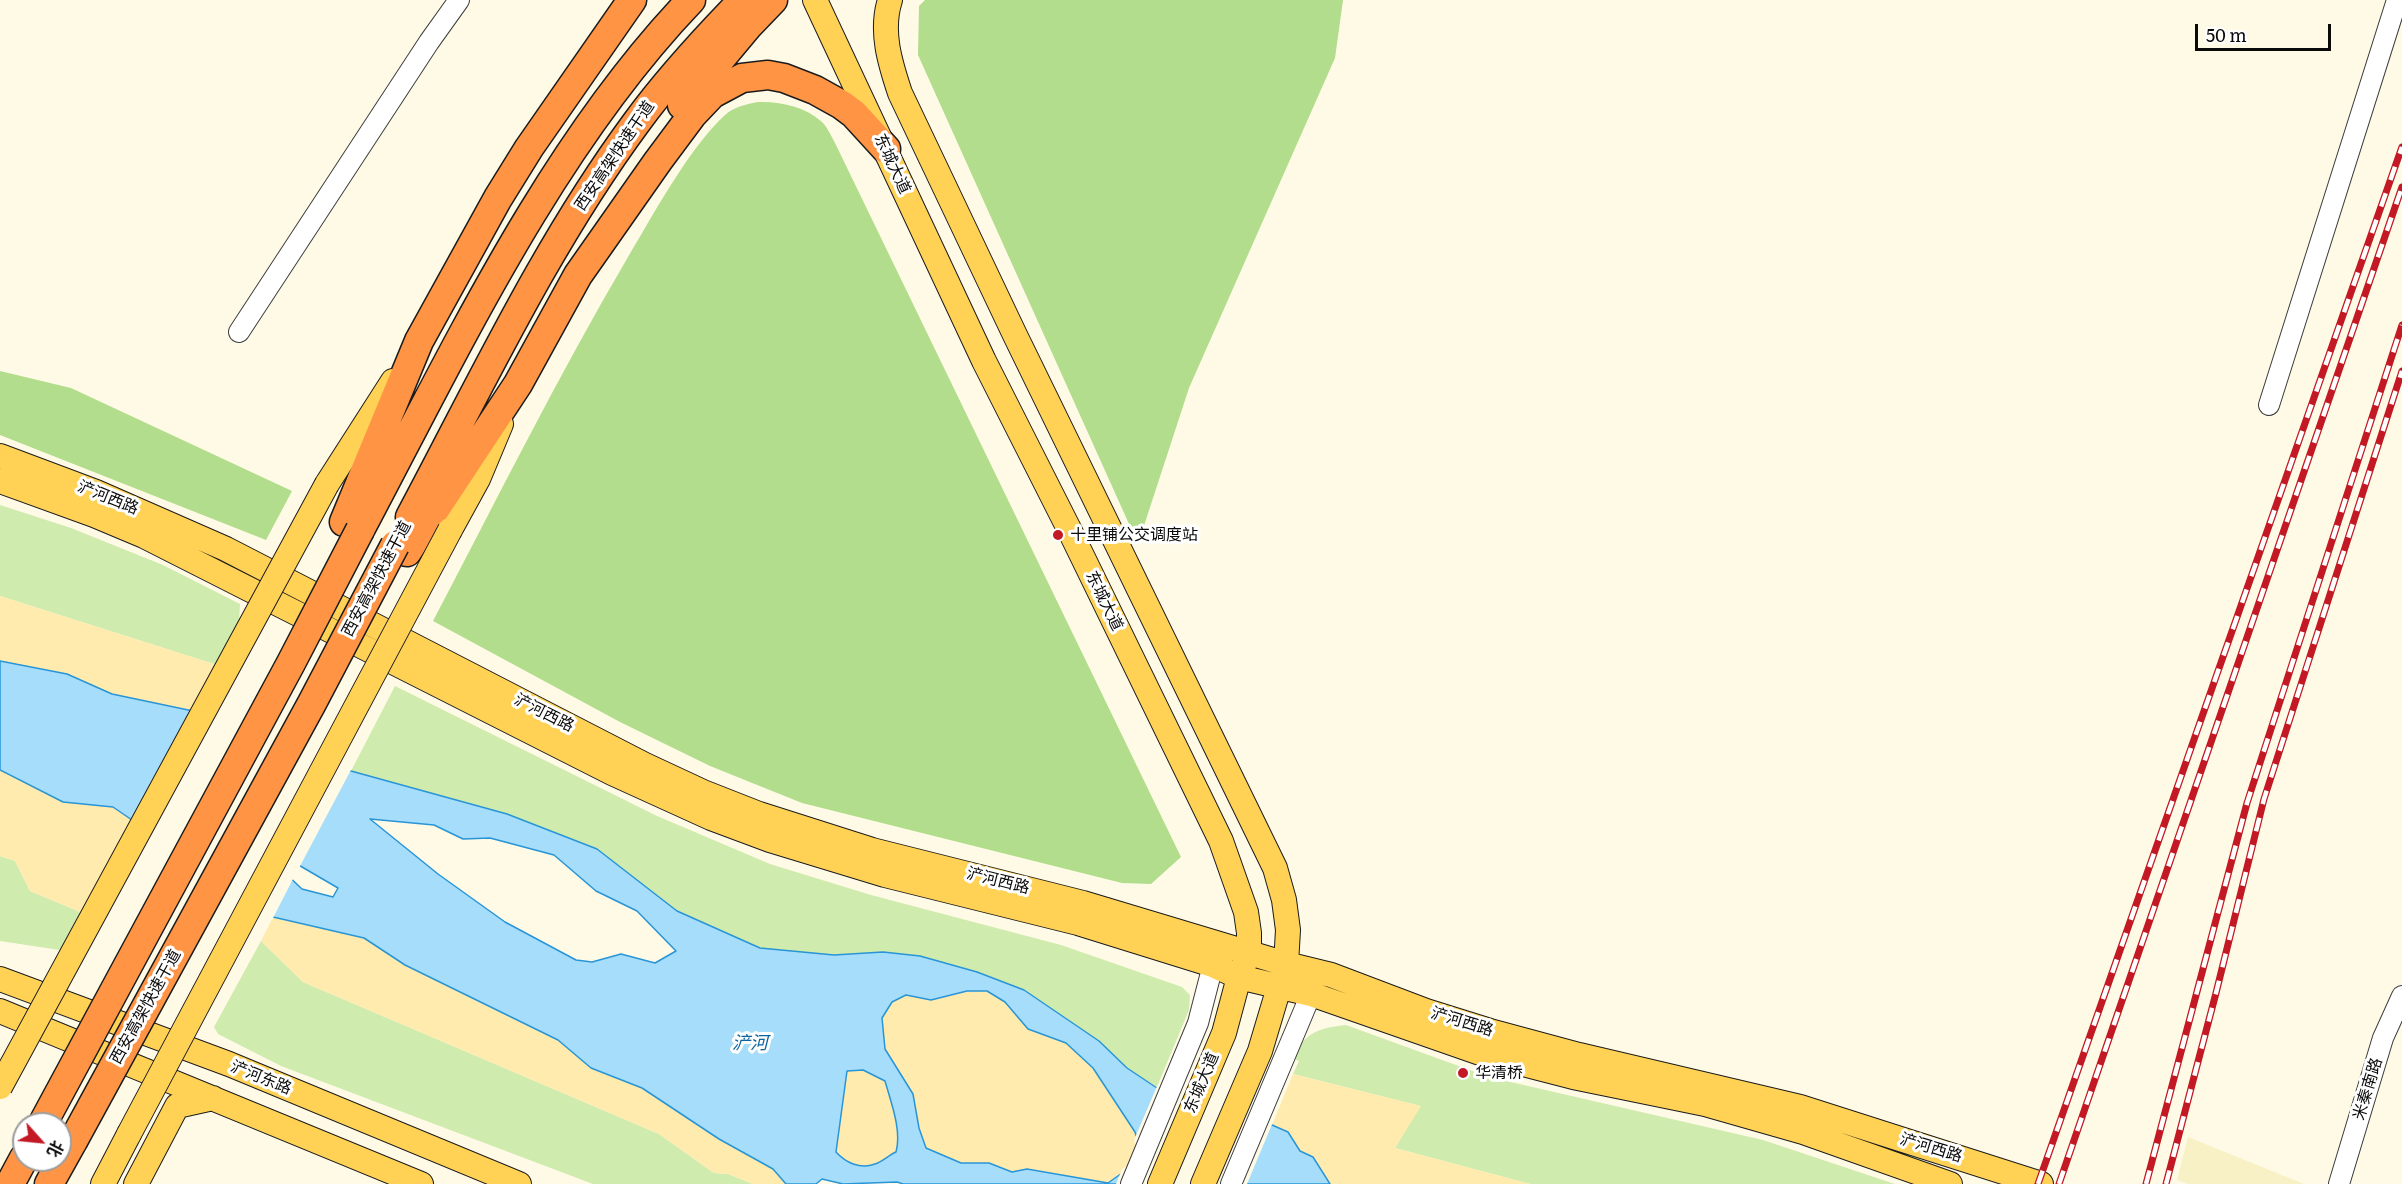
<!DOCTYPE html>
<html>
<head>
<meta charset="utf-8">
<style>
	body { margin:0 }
	#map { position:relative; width:2402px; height:1184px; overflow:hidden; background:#fffae6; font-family:Literata,"Noto Sans SC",serif }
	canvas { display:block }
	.north { position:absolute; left:12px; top:1112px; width:60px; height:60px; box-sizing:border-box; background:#fff; border:2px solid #9d9d9d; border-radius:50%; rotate:117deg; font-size:16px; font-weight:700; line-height:24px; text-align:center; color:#0a0a0a }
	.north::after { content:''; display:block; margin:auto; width:21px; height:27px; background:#c21925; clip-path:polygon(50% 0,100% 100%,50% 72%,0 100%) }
	.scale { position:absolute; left:2195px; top:24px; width:136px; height:27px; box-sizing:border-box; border:3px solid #0a0a0a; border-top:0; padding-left:8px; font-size:18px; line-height:21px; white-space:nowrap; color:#0a0a0a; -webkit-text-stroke:4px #fff; paint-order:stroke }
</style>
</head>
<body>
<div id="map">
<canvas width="2402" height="1184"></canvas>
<div class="north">北</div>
<div class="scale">50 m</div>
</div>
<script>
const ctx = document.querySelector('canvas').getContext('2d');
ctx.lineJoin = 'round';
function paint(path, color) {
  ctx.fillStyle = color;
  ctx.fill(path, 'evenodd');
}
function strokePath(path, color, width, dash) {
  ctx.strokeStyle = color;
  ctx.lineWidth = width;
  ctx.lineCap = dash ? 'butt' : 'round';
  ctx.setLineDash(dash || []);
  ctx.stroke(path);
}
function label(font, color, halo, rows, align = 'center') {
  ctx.font = font + ' Literata,"Noto Sans SC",serif';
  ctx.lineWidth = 6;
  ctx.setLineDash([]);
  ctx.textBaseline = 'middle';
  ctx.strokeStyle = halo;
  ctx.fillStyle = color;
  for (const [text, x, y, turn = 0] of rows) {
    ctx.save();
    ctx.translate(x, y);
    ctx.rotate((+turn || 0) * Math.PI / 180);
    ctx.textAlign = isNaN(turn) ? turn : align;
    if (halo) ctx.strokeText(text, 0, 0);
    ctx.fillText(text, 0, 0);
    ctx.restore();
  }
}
paint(new Path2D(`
	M 2188,1137 L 2304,1184 L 2188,1184 L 2177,1180 Z`), '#f7f1c5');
paint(new Path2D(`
	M 0,505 L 71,528 L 163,565 L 240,604 L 239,622 L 217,665 L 0,596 Z
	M 395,686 L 657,816 L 770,864 L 871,895 L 1061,945 L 1182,987 L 1190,995 L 1189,1010 L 1157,1087 L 1127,1068 L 1099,1041 L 1024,990 L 977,972 L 920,956 L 883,952 L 834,955 L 760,948 L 677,911 L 597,849 L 507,814 L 351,771 Z
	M 0,856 L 15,861 L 30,891 L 85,914 L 66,951 L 0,941 Z
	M 261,941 L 303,982 L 659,1134 L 714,1173 L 728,1174 L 753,1184 L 593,1184 L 281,1066 L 218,1034 L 214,1027 Z
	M 1346,1025 L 1489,1077 L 1763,1140 L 1895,1184 L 1530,1184 L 1395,1148 L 1420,1106 L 1293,1074 L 1299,1061 L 1292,1058 C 1305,1032 1319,1028 1346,1025 Z`), '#cfebae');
paint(new Path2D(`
	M 925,0 L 1343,0 L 1335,58 L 1189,388 L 1138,544 L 918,55 L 919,6 Z
	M 758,102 C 780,101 806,107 822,122 C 828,128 831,136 835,143 L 1181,857 L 1151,884 L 1122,883 L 802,803 L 710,766 L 620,722 L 433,621 C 497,499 558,376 628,257 C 653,215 689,148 725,115 C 733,107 747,104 758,102 Z
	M 0,371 L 71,388 L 292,491 L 266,540 L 0,435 Z`), '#b2dd8c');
paint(new Path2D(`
	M 0,596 L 217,665 L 193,711 L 112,694 L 67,674 L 0,661 Z
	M 0,770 L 63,802 L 113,807 L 134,822 L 85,914 L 30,891 L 15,861 L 0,856 Z
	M 273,917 L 364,938 L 405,965 L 558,1040 L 591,1068 L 642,1088 L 719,1139 L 773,1169 L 786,1184 L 753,1184 L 728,1174 L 714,1173 L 659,1134 L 303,982 L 261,941 Z
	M 967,991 L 987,991 L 1005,1002 L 1028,1029 L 1066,1043 L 1093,1068 L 1135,1132 L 1143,1158 L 1108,1183 L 1027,1169 L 1012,1172 L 989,1163 L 961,1163 L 926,1148 L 919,1128 L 913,1094 L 885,1049 L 882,1018 L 892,1002 L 906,995 L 931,1000 Z
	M 863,1070 L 885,1081 C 891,1102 902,1131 896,1152 C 889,1155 882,1162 875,1164 C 861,1170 845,1162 836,1152 L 847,1071 Z
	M 1293,1074 L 1421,1106 L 1395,1148 L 1530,1184 L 1330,1184 L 1313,1157 L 1300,1151 L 1288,1132 L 1272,1125 Z`), '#ffebae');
const water = new Path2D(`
	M 0,661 L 67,674 L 112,694 L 193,711 L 351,771 L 507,814 L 597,849 L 677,911 L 760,948 L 834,955 L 883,952 L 920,956 L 977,972 L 1024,990 L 1099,1041 L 1127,1068 L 1190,1110 L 1232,1123 L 1272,1125 L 1288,1132 L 1300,1151 L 1313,1157 L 1330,1184 L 903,1184 L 897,1182 L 843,1184 L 822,1179 L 816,1184 L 786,1184 L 773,1169 L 719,1139 L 642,1088 L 591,1068 L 558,1040 L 405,965 L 364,938 L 273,917 L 113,807 L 63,802 L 0,770 ZM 370,819 L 434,825 L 463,839 L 490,838 L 554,855 L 596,891 L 637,911 L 676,951 L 655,963 L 621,954 L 592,962 L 576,960 L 505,922 L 438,874 ZM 266,846 L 338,888 L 333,897 L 302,889 L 262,851 ZM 967,991 L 987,991 L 1005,1002 L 1028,1029 L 1066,1043 L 1093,1068 L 1135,1132 L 1143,1158 L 1108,1183 L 1027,1169 L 1012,1172 L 989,1163 L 961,1163 L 926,1148 L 919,1128 L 913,1094 L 885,1049 L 882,1018 L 892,1002 L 906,995 L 931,1000 ZM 863,1070 L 885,1081 C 891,1102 902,1131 896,1152 C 889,1155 882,1162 875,1164 C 860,1170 845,1162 836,1152 L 847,1071 Z`);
paint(water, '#a6ddfb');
strokePath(water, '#2895d7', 1.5);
paint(new Path2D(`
	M 194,708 L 228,716 L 309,750 L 317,756 L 352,768 L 299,868 L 265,851 L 294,877 L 272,920 L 222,894 L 133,824 Z
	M 1158,1084 L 1191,1107 L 1233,1120 L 1273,1122 L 1247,1184 L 1116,1184 L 1122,1169 L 1139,1157 L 1134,1140 Z`), '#fffae6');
const minor = new Path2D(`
	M 239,332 L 429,42 L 459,0
	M 2269,405 L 2397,0
	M 1131,1184 L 1198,1023 L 1213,965
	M 1231,1184 L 1311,994
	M 2339,1184 L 2383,1038 L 2402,996`);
const major = new Path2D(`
	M 815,0 L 984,361 L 1069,529 L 1221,841 L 1246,912 L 1249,933 L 1249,952 L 1239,977 L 1224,1033 L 1160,1184
	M 890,0 C 880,31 890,63 900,93 L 1014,333 L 1275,868 L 1284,900 L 1288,930 L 1286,964 L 1260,1051 L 1203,1184
	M 0,456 L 96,492 L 226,549 L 645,765 L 703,792 L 759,814 L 872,850 L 1083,903 L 1286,964 L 1331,975 L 1426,1011 L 1490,1031 L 1579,1055 L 1800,1107 L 2041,1184
	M 0,481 L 94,515 L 144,536 L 612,773 L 711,818 L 770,840 L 885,875 L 1078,923 L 1213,965 L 1239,977 L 1311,994 L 1480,1053 L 1573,1077 L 1705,1104 L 1803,1132 L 1950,1184
	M 327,484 L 393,381
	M 450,530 L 478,479 L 501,424
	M 0,979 L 229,1064 L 519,1184
	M 0,1011 L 421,1184
	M 103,1184 L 129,1134
	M 136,1184 L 177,1106 L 213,1098`);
const highway = new Path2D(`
	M 682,105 L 748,26 L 773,0
	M 410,517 C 481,384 546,245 636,123 C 668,79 705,39 743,0
	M 344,522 L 419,341 L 498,198 L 529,148 L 632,0
	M 360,530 C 455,351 550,147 691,0
	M 407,552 L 518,384 L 578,275 L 658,161 L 693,114 L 712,94 L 742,78 L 768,75 L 784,78 L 815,90 L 842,105 L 854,114 L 886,149
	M 10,1184 L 24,1158
	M 49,1184 L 73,1141`);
strokePath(minor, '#3d3d3d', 22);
strokePath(major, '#1b1b1b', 26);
strokePath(highway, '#1b1b1b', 31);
strokePath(minor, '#fff', 20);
strokePath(major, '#ffd256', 24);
strokePath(highway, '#ff9544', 28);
const rail = new Path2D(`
	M 2038,1184 L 2402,147
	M 2059,1184 L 2402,187
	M 2146,1184 L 2247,803 L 2402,325
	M 2166,1184 L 2216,993 L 2264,799 L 2402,371`);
strokePath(rail, '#c21925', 7);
strokePath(rail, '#fff', 4.5, [14]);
const majorBridge = new Path2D(`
	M 0,1087 L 327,484
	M 129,1134 L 450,530`);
const highwayBridge = new Path2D(`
	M 43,1123 L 291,663 L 360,530
	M 73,1141 L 312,703 L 395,545`);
strokePath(majorBridge, '#1b1b1b', 26, []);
strokePath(highwayBridge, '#1b1b1b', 31, []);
strokePath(majorBridge, '#ffd256', 24);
strokePath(highwayBridge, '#ff9544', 28);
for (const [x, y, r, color] of [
	[1058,535,6,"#c21925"],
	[1463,1073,6,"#c21925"]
]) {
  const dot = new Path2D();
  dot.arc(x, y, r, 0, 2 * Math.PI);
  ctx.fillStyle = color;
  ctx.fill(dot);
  strokePath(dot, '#fff', 2);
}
label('16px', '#0a0a0a', '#fff', [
	["西安高架快速干道",615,156,-56],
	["东城大道",892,164,65],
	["浐河西路",108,498,22],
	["西安高架快速干道",377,579,-62],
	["东城大道",1104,601,64],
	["浐河西路",544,713,27],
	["浐河西路",998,881,14],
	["西安高架快速干道",146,1007,-61],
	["浐河西路",1462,1022,17],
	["浐河东路",261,1078,22],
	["东城大道",1202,1083,-67],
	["米秦南路",2368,1089,-73],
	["浐河西路",1931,1148,17]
]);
label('16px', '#0a0a0a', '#fff', [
	["十里铺公交调度站",1070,535],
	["华清桥",1475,1073]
], 'left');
label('italic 18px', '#0c64a2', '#fff', [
	["浐河",750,1044]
]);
</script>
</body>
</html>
